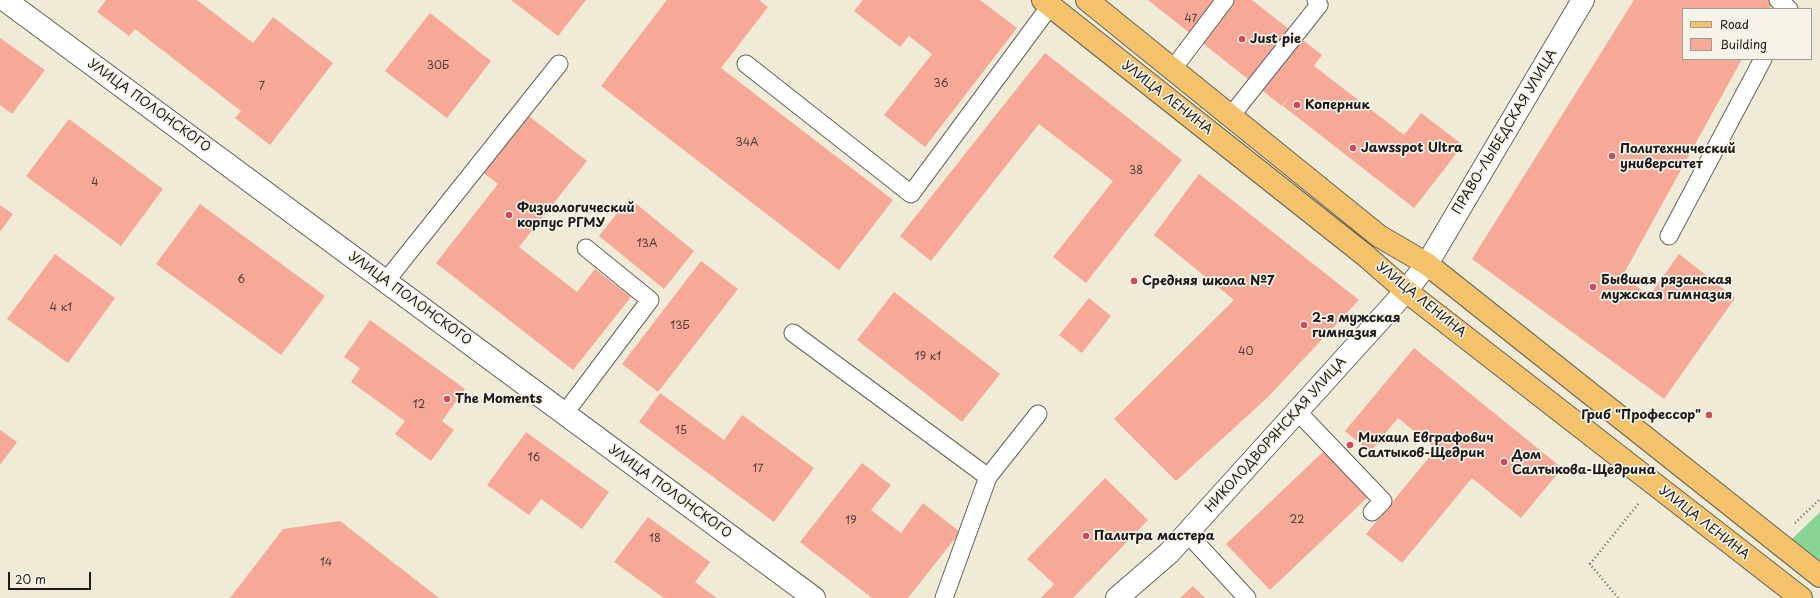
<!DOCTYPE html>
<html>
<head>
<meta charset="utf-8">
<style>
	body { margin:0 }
	#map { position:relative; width:1820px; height:598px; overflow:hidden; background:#f0ebd6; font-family:"Playpen Sans",sans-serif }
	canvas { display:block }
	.legend { position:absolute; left:1682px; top:8px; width:130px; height:52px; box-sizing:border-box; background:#f7f3e8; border:1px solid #9f9d96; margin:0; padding:5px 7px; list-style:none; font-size:12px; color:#1c1c1c }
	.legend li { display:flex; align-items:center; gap:8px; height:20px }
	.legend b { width:20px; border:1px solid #9f9d96 }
	.scale { position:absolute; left:8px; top:572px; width:83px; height:18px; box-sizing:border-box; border:2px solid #1c1c1c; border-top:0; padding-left:5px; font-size:12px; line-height:14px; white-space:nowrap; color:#1c1c1c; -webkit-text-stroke:3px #f7f3e8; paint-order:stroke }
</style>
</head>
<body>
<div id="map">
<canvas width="1820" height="598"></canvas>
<ul class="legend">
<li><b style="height:5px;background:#f3c26a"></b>Road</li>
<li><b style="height:11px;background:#f7a897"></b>Building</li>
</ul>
<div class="scale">20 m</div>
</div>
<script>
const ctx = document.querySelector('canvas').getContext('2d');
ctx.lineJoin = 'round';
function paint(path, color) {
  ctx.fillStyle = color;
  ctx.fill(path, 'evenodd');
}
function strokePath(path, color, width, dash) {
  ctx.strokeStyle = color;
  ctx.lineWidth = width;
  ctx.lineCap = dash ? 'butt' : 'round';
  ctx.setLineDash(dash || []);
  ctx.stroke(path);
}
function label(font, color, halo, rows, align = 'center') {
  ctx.font = font + ' "Playpen Sans",sans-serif';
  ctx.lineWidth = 3.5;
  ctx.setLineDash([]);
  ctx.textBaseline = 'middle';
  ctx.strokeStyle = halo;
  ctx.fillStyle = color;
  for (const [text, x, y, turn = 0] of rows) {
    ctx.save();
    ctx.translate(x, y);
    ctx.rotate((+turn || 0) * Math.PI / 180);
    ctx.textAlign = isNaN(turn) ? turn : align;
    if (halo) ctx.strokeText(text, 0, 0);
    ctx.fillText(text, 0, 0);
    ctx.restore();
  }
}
paint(new Path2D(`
	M 1820,512 L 1820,563 L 1791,540 Z`), '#86d595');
paint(new Path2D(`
	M 106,0 L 197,0 L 253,43 L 273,17 L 333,63 L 270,145 L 235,118 L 241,111 L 135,29 L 129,36 L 97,12 Z
	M 511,0 L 586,0 L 558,36 Z
	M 667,0 L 759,0 L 768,7 L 721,68 L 893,200 L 839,270 L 601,86 Z
	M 863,0 L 980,0 L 1017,28 L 925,147 L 884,115 L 932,54 L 909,36 L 900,47 L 854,11 Z
	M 1148,0 L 1252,0 L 1322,55 L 1314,66 L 1404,135 L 1421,113 L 1463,145 L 1414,208 L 1283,106 L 1292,94 L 1282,106 Z
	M 1634,0 L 1774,0 L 1769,9 L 1683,9 L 1683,59 L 1742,59 L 1622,277 L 1650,295 L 1679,254 L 1735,298 L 1664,399 L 1472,259 Z
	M 430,13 L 491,61 L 447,118 L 385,71 Z
	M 0,38 L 45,70 L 12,114 L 0,105 Z
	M 1045,53 L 1182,160 L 1086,283 L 1053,257 L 1113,181 L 1039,124 L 931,261 L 900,236 Z
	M 525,113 L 587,161 L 519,247 L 577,292 L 595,269 L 631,297 L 573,370 L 436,263 L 498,184 L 480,170 Z
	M 69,119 L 163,189 L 121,246 L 26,176 Z
	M 1199,174 L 1359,300 L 1268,397 L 1176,481 L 1114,419 L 1234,300 L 1154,235 Z
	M 629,198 L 694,251 L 664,289 L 599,236 Z
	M 200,204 L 325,296 L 281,355 L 156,264 Z
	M 0,205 L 13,214 L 0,232 Z
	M 55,254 L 115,298 L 68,363 L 7,319 Z
	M 701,261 L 738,289 L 658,392 L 622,364 Z
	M 894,292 L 1000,374 L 962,422 L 857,340 Z
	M 1089,298 L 1111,316 L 1082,353 L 1059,335 Z
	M 370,320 L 465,389 L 442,421 L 454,430 L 431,461 L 395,434 L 405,421 L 351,382 L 360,368 L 344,357 Z
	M 1414,348 L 1562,468 L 1521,518 L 1472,478 L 1402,563 L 1366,534 L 1436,449 L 1398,418 L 1370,452 L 1345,431 Z
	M 660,393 L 724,440 L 742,415 L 814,468 L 774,522 L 639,422 Z
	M 0,430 L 17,442 L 0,465 Z
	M 526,432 L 609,492 L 582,529 L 541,499 L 529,515 L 487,485 Z
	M 1325,450 L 1369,496 L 1270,590 L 1226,544 Z
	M 862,463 L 891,485 L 871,510 L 901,533 L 923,503 L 960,532 L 908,598 L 872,598 L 800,542 Z
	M 1105,478 L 1148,520 L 1073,598 L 1041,598 L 1054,584 L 1027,559 Z
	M 648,517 L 710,562 L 695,582 L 717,598 L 664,598 L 614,562 Z
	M 340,521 L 439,598 L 230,598 L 283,529 Z
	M 1193,586 L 1205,598 L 1180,598 Z`), '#f7a897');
const service = new Path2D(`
	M 1778,0 L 1789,9
	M 746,64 L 911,194 L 1050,6
	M 1172,70 L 1225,0
	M 1230,117 L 1319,5 L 1316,0
	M 1669,236 L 1763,59
	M 386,281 L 559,64
	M 793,333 L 988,477
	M 1297,411 L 1383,501 L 1372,512
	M 565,413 L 650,300 L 586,248
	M 1187,533 L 1247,598
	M 944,598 L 988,477 L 1038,414`);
const minor = new Path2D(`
	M 5,0 L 814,598
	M 1117,598 L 1169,553 L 1406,291 L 1427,264 L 1583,0`);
const primary = new Path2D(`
	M 1043,0 L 1366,256 L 1406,291 L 1801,598
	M 1087,0 L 1379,236 L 1427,264 L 1820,576`);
strokePath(service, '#66645d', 19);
strokePath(minor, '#66645d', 24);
strokePath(primary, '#66645d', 24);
strokePath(new Path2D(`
	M 1795,523 L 1820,499
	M 1618,598 L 1590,564 L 1639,503`), '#66645d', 2.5, [1, 3]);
strokePath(service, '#fff', 17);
strokePath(minor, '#fff', 22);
strokePath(primary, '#f3c26a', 22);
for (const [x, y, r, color] of [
	[1242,39,4,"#d1495b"],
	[1297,105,4,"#d1495b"],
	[1353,148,4,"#d1495b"],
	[1612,156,4,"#d1495b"],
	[509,215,4,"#d1495b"],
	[1134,281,4,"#d1495b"],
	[1593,287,4,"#d1495b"],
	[1304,325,4,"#d1495b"],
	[447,399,4,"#d1495b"],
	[1709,415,4,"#d1495b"],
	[1350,445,4,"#d1495b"],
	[1504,462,4,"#d1495b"],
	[1086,536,4,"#d1495b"]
]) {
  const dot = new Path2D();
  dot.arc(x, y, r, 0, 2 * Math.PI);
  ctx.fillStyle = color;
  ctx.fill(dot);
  strokePath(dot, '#f7f3e8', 1.5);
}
label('11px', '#533f3b', null, [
	["47",1191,19],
	["30Б",438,66],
	["36",941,84],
	["7",262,87],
	["34А",747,143],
	["38",1136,171],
	["4",95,183],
	["13А",647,244],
	["6",241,280],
	["4 к1",61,308],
	["13Б",680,326],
	["40",1246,352],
	["19 к1",928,357],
	["12",419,405],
	["15",681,431],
	["16",534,458],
	["17",758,469],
	["22",1297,520],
	["19",851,521],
	["18",655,539],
	["14",326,563]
]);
label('bold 13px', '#1c1c1c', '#f7f3e8', [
	["Just pie",1250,39],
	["Коперник",1305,105],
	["Jawsspot Ultra",1361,148],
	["Политехнический",1620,149],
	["университет",1620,164],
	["Физиологический",517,208],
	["корпус РГМУ",517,223],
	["Бывшая рязанская",1601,280],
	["мужская гимназия",1601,295],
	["Средняя школа №7",1142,281],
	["2-я мужская",1312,318],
	["гимназия",1312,333],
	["The Moments",455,399],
	["Гриб \"Профессор\"",1701,415,"right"],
	["Михаил Евграфович",1358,438],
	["Салтыков-Щедрин",1358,453],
	["Дом",1512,455],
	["Салтыкова-Щедрина",1512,470],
	["Палитра мастера",1094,536]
], 'left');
label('13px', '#1c1c1c', '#f7f3e8', [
	["УЛИЦА ЛЕНИНА",1167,98,38],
	["УЛИЦА ПОЛОНСКОГО",149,106,36],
	["ПРАВО-ЛЫБЕДСКАЯ УЛИЦА",1505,132,-59],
	["УЛИЦА ПОЛОНСКОГО",410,299,36],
	["УЛИЦА ЛЕНИНА",1421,300,39],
	["НИКОЛОДВОРЯНСКАЯ УЛИЦА",1276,435,-48],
	["УЛИЦА ПОЛОНСКОГО",670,492,36],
	["УЛИЦА ЛЕНИНА",1704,523,38]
]);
</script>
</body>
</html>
